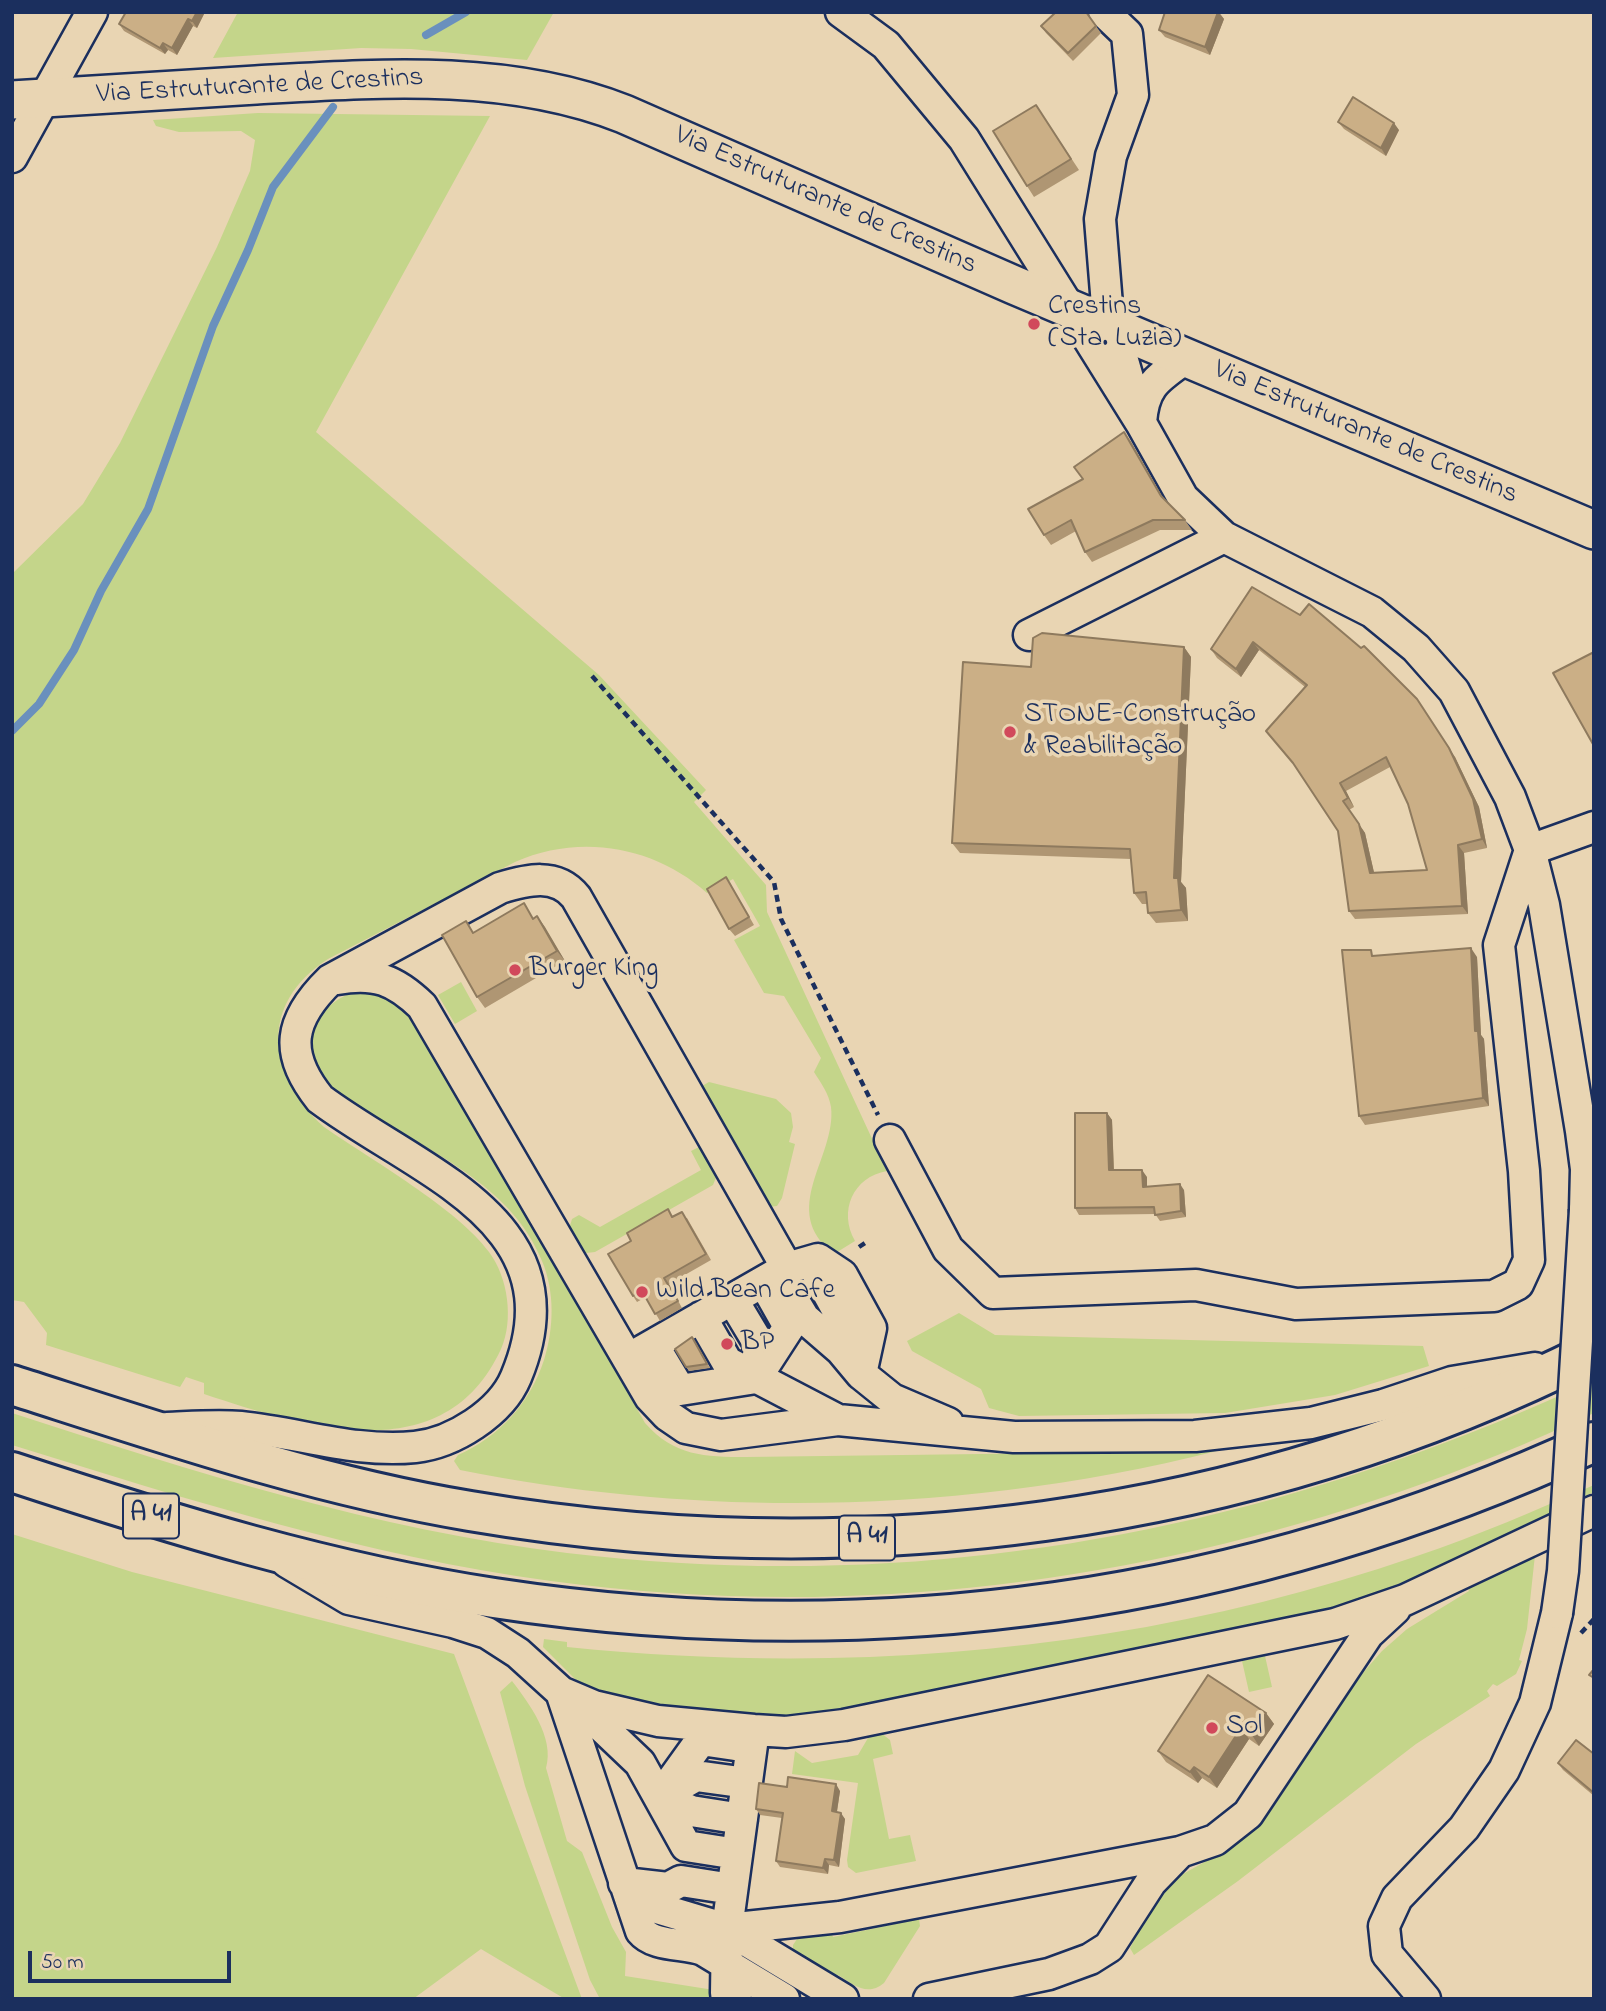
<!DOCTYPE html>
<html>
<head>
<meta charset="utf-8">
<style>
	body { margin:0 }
	#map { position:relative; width:1606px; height:2011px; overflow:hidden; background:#e9d5b3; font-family:"Indie Flower",sans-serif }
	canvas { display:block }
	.frame { position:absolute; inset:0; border:14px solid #1b2f5e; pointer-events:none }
	.scale { position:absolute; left:28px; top:1951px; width:203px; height:32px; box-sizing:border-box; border:4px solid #1b2f5e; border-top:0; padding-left:9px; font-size:21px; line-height:24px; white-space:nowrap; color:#1b2f5e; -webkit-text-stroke:5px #e9d5b3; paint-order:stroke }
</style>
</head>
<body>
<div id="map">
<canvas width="1606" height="2011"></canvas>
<div class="frame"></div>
<div class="scale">50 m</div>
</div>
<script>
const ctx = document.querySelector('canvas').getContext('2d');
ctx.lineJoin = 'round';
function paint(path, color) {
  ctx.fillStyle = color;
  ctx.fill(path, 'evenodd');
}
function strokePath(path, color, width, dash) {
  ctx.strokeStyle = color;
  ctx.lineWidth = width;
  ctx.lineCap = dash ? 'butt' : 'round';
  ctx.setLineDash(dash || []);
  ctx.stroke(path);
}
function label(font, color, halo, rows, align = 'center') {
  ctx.font = font + ' "Indie Flower",sans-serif';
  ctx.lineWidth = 7;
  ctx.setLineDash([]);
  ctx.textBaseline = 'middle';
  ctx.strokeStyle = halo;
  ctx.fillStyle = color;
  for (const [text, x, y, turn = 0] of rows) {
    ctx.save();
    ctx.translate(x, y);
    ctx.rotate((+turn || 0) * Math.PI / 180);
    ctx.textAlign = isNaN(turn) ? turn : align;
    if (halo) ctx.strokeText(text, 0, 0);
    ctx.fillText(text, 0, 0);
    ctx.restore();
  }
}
paint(new Path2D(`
	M 238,12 L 554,12 L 527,60 L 411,49 L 361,48 L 213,58 Z
	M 258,113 L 490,116 L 316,432 L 599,675 L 706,790 L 694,802 L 766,885 L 767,912 L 887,1171 C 853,1177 838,1211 855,1241 L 834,1254 C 777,1210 837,1157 831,1107 C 829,1094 821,1083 814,1072 L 821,1058 L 784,996 L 764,993 L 734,940 L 760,926 L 733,879 L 707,893 C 655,846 579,833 515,862 L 328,959 C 258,1004 267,1075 324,1127 C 370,1159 458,1209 489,1252 C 508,1277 514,1320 501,1349 C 444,1473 304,1427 204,1394 L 204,1383 L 186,1377 L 180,1387 L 46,1345 L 47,1333 L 24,1302 L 12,1300 L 12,574 L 83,504 L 120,443 L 217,247 L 250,171 L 255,140 L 241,131 L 179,132 L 156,126 L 153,120 Z
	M 461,982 L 477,1011 L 455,1024 L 438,995 Z
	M 367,989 L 395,1000 L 417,1022 L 645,1423 C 674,1456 705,1457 746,1457 L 1217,1451 C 971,1513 709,1520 460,1470 L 454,1461 L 458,1455 C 499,1437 530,1403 544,1360 C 554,1328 555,1292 542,1261 C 513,1189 441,1158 378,1118 C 363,1109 347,1100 334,1089 C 292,1051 314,997 367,989 Z
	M 709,1082 L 776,1099 L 791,1113 L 793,1127 L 789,1142 L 795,1144 L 782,1198 L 777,1206 L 768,1207 L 731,1149 L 736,1146 L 702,1086 Z
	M 701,1146 L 717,1175 L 713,1185 L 595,1252 L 586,1253 L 569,1229 L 572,1219 L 579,1215 L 600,1227 L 701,1170 L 691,1151 Z
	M 959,1313 L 995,1335 L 1423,1346 L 1429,1366 L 1335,1395 L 1225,1413 L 1019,1416 L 989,1408 L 981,1389 L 912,1351 L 907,1341 Z
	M 1594,1380 L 1594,1413 C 1268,1565 909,1630 551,1581 C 366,1556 189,1500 12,1445 L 12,1413 C 193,1472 378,1530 567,1553 C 926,1596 1267,1532 1594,1380 Z
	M 1594,1485 L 1594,1492 L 1424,1574 L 1341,1607 L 844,1711 L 774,1719 L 647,1707 L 598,1693 L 580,1684 L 543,1647 L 544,1639 L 567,1642 L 567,1647 C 855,1676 1143,1651 1417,1556 C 1477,1536 1536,1510 1594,1485 Z
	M 12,1534 L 132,1572 L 454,1654 L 582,1999 L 565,1999 L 481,1949 L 413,1999 L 12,1999 Z
	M 1535,1555 L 1527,1629 L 1519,1660 L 1522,1661 L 1516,1674 L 1497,1686 L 1493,1684 L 1487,1691 L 1490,1696 L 1416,1744 L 1238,1881 L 1134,1955 L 1130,1948 L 1150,1911 L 1174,1879 L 1228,1849 L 1270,1812 L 1361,1675 L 1382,1651 L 1407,1629 L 1469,1591 L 1468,1588 Z
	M 1265,1656 L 1272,1687 L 1249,1692 L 1242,1661 Z
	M 512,1681 C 529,1703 555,1738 546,1768 L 567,1841 L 582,1852 L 612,1927 L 626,1952 L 625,1976 L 714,1990 L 714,1999 L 600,1999 L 590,1980 L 525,1786 L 500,1692 Z
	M 881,1733 L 890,1740 L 893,1754 L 873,1759 L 889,1839 L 910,1835 L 916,1861 L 856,1873 L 848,1867 L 847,1860 L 858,1783 L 792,1774 L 795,1751 L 812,1763 L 858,1755 L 868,1738 Z
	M 919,1919 L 920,1926 L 884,1983 C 867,1997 854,1985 838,1975 L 835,1980 L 793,1952 L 793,1945 L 797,1939 L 831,1932 L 833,1937 Z`), '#c4d58a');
strokePath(new Path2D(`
	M 426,35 L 466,12
	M 12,731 L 39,704 L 74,650 L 101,591 L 148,509 L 213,326 L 248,250 L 273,187 L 333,107`), '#6a90bd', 8);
const minor = new Path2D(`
	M 841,12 L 886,45 L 964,139 L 1141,423 L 1183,498 L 1224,537 L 1372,612 L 1416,648 L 1454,691 L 1510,797 L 1530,850 L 1544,905 L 1581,1131 L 1586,1169 L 1585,1210
	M 1104,12 L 1127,34 L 1133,95 L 1111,156 L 1100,219 L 1107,305 L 1132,392
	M 12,157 L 92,12
	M 1141,422 C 1144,385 1157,379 1186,358
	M 1029,635 L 1224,537
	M 1530,850 L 1594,827
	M 337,979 C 375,972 395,980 422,1006 L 650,1397 L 667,1415 L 686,1428 L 721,1435 L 838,1420 L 1014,1437 L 1195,1436 L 1311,1423 L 1383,1405 L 1452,1382 L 1535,1368
	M 890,1140 L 948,1249 L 993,1293 L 1196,1285 L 1296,1304 L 1494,1296 L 1518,1284 L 1529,1260 L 1524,1171 L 1499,945 L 1530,850
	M 777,1273 L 804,1318 L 841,1350 L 861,1374 L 892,1399 L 948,1423
	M 818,1275 L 839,1313 L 856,1361
	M 732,1299 L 759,1344 L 756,1377
	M 701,1317 L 727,1362 L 838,1420
	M 653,1345 L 680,1390 L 756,1378 L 789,1327 L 771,1295
	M 628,1359 L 787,1268 L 818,1259 L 842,1275 L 871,1328 L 861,1374
	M 167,1428 C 192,1427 217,1425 241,1427 C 300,1433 356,1453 415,1447 C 453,1443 501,1413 516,1377 C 581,1222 419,1173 320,1099 C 283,1053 289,1020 330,980 L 500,888 C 527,880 556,872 576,897 L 787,1268
	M 287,1562 L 349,1599 L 453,1622 L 487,1633 L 518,1653 L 561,1692 L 594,1706 L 658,1721 L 754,1730 L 786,1732 L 844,1725 L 1335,1624 L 1405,1600 L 1594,1511
	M 561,1692 L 641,1931 C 654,1947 685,1943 703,1950 L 784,1999
	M 579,1705 L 640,1763 L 686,1846 L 737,1854
	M 666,1793 L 696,1776 L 747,1783
	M 660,1797 L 701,1740 L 735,1745
	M 660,1797 L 691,1811 L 742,1819
	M 624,1883 L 650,1906 L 727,1929 L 843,1999
	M 624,1883 L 668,1888 L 681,1881 L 732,1889
	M 727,1929 L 840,1917 L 1180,1852 L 1215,1840 L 1248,1814 L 1368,1634 L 1395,1609
	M 736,1999 L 726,1993 L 727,1929 L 754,1730
	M 929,1999 L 1049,1974 L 1090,1959 L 1109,1947 L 1151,1882 L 1180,1852
	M 1425,1999 L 1387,1954 L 1384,1926 L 1397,1898 L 1464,1828 L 1504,1770 L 1535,1703 L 1557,1613`);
const major = new Path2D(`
	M 12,100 C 94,95 175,90 256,85 C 378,78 508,68 624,114 L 1014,285 L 1594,530`);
const highway = new Path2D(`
	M 12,1385 C 162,1433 314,1485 470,1511 C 852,1576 1246,1526 1594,1351
	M 12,1472 C 170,1524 330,1573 494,1598 C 874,1656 1245,1603 1594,1442`);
strokePath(minor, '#1b2f5e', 35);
strokePath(major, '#1b2f5e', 42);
strokePath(highway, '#1b2f5e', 44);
strokePath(new Path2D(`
	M 592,676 L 774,882 L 781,919 L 878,1115
	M 859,1247 L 868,1241
	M 1581,1633 L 1594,1619`), '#1b2f5e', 4.5, [7, 5]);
strokePath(minor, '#e9d5b3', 30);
strokePath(major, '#e9d5b3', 37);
strokePath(highway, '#e9d5b3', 38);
const minorBridge = new Path2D(`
	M 1557,1613 L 1563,1571 L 1585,1210`);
strokePath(minorBridge, '#1b2f5e', 35, []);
strokePath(minorBridge, '#e9d5b3', 30);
paint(new Path2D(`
	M 126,12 L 205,12 L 197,28 L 193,26 L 177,55 L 168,50 L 165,54 L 124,31 L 119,24 Z
	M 1086,12 L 1101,33 L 1073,61 L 1046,33 L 1041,26 Z
	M 1165,12 L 1219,12 L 1224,19 L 1210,55 L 1165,37 L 1159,30 Z
	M 1036,105 L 1079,170 L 1034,197 L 1027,186 Z
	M 1338,122 L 1399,130 L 1386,156 L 1344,129 Z
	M 1124,432 L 1131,442 L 1164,500 L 1185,520 L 1192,530 L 1160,530 L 1092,562 L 1085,552 L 1076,531 L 1051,545 L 1044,535 L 1083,479 Z
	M 1252,587 L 1455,757 L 1479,807 L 1487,848 L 1464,853 L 1468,914 L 1355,919 L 1349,911 L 1338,831 L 1298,769 L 1266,731 L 1305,687 L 1259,650 L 1241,677 L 1217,658 L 1211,649 ZM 1390,767 L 1408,804 L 1427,870 L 1374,873 L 1365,833 L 1349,810 L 1354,807 L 1346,791 Z
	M 1184,647 L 1191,657 L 1181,882 L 1186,888 L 1188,921 L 1156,923 L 1148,913 L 1147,904 L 1142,904 L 1134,893 L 1131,859 L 960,853 L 952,843 L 1031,667 Z
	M 731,885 L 754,925 L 735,936 L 729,929 Z
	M 537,916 L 565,961 L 485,1008 L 477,997 L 534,918 Z
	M 1376,956 L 1477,957 L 1481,1035 L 1484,1039 L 1489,1106 L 1365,1125 L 1359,1116 Z
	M 1107,1113 L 1112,1120 L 1114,1170 L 1147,1177 L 1147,1186 L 1184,1190 L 1186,1217 L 1160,1221 L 1155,1214 L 1079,1215 L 1075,1208 Z
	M 673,1217 L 687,1218 L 711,1260 L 669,1284 L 682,1308 L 660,1321 L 646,1297 L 637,1302 L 633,1296 Z
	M 692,1337 L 710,1368 L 689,1371 L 675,1349 Z
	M 1266,1713 L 1274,1724 L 1259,1746 L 1249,1739 L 1217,1788 L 1202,1778 L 1198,1783 L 1166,1762 L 1158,1751 Z
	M 1594,1754 L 1594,1796 L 1563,1770 L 1558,1763 Z
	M 787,1787 L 840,1791 L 837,1812 L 845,1819 L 839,1867 L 829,1865 L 828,1874 L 780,1867 L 776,1861 L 782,1818 L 760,1815 L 756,1809 Z`), '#af9673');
paint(new Path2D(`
	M 197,12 L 205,12 L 197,28 L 192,21 Z
	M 1218,12 L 1224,19 L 1210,55 L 1205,47 Z
	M 188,19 L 193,26 L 177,55 L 172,48 Z
	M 163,43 L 168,50 L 165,54 L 160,48 Z
	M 1394,123 L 1399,130 L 1386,156 L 1381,148 Z
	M 1124,432 L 1131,442 L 1168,507 L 1161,496 Z
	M 1253,642 L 1259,650 L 1241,677 L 1236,669 Z
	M 1184,647 L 1191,657 L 1181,882 L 1186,888 L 1188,921 L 1181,910 L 1174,878 Z
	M 1417,699 L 1455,757 L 1479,807 L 1487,848 L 1482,839 Z
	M 1340,783 L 1346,791 L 1354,807 L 1348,798 Z
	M 1359,824 L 1365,833 L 1376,881 L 1370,873 Z
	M 1458,845 L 1464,853 L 1468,914 L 1462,906 Z
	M 537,916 L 545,927 L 565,961 L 557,951 Z
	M 1471,948 L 1477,957 L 1481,1035 L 1484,1039 L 1489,1106 L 1483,1098 L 1475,1031 Z
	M 1107,1113 L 1112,1120 L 1114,1177 L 1109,1170 Z
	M 1142,1170 L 1147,1177 L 1147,1193 L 1143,1187 Z
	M 1180,1184 L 1184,1190 L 1186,1217 L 1181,1211 Z
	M 1266,1713 L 1274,1724 L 1259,1746 L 1252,1735 Z
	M 1241,1728 L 1249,1739 L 1217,1788 L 1209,1777 Z
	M 1194,1767 L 1202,1778 L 1198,1783 L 1190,1772 Z
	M 836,1784 L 840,1791 L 836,1817 L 832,1811 Z
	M 841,1813 L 845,1819 L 839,1867 L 834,1860 Z
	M 825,1859 L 829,1865 L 828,1874 L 823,1868 Z`), '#8e7a5e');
const building = new Path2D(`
	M 126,12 L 197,12 L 192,21 L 188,19 L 172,48 L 163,43 L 160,48 L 119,24 Z
	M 1056,12 L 1086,12 L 1096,26 L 1068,53 L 1041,26 Z
	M 1165,12 L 1218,12 L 1205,47 L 1159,30 Z
	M 1353,97 L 1394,123 L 1381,148 L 1338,122 Z
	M 1036,105 L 1071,159 L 1027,186 L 993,131 Z
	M 1124,432 L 1161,496 L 1185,520 L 1153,520 L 1085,552 L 1071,520 L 1044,535 L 1028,509 L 1083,479 L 1074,467 Z
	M 1252,587 L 1300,615 L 1309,604 L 1361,648 L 1364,646 L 1417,699 L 1449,748 L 1473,799 L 1482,839 L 1458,845 L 1462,906 L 1349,911 L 1338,831 L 1293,763 L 1266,731 L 1307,685 L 1253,642 L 1236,669 L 1211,649 ZM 1386,757 L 1408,804 L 1427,870 L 1370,873 L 1359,824 L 1343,801 L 1348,798 L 1340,783 Z
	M 1042,633 L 1184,647 L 1174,878 L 1178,878 L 1181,910 L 1148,913 L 1146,892 L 1134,893 L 1130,849 L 952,843 L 963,662 L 1031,667 L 1033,638 Z
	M 1594,652 L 1594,746 L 1553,673 Z
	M 726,877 L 749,917 L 729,929 L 707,889 Z
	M 524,903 L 533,919 L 537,916 L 557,951 L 477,997 L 442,935 L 466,921 L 473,933 Z
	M 1471,948 L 1475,1031 L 1478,1031 L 1483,1098 L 1359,1116 L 1342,950 L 1371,950 L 1372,956 Z
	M 1075,1113 L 1107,1113 L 1109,1170 L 1142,1170 L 1143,1187 L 1180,1184 L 1181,1211 L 1155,1215 L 1154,1207 L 1075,1208 Z
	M 668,1209 L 672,1217 L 682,1212 L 706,1254 L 664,1278 L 678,1301 L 655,1314 L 642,1291 L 633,1296 L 608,1254 L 631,1241 L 627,1233 Z
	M 692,1337 L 707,1364 L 686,1367 L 675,1349 Z
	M 1594,1669 L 1594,1678 L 1589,1675 Z
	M 1208,1675 L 1266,1713 L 1252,1735 L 1241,1728 L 1209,1777 L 1194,1767 L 1190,1772 L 1158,1751 Z
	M 1576,1740 L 1594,1754 L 1594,1793 L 1558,1763 Z
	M 788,1777 L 836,1784 L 832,1811 L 841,1813 L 834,1860 L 825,1859 L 823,1868 L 776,1861 L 783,1813 L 756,1809 L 759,1783 L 787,1787 Z`);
paint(building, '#cbaf86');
strokePath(building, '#8e7a5e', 2);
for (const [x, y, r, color] of [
	[1034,324,7,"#d1495b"],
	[1010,732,7,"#d1495b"],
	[515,970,7,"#d1495b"],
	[642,1292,7,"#d1495b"],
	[727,1344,7,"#d1495b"],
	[1212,1728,7,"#d1495b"]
]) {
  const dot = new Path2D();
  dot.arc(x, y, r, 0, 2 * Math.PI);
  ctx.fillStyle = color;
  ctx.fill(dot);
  strokePath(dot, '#e9d5b3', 2.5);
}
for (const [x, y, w] of [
	[151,1516,56],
	[867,1538,56]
]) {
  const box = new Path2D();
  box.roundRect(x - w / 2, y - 22.5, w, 45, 5);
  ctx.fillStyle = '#e9d5b3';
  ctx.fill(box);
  strokePath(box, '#1b2f5e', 2);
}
label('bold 26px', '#1b2f5e', null, [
	["A 41",151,1516],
	["A 41",867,1538]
]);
label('28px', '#1b2f5e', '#e9d5b3', [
	["Via Estruturante de Crestins",260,88,-3],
	["Via Estruturante de Crestins",825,202,24],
	["Via Estruturante de Crestins",1365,434,23]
]);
label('28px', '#1b2f5e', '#e9d5b3', [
	["Crestins",1048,308],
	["(Sta. Luzia)",1048,340],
	["STONE-Construção",1024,716],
	["& Reabilitação",1024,748],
	["Burger King",529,970],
	["Wild Bean Cafe",656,1292],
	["BP",741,1344],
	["Sol",1226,1728]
], 'left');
</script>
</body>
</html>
